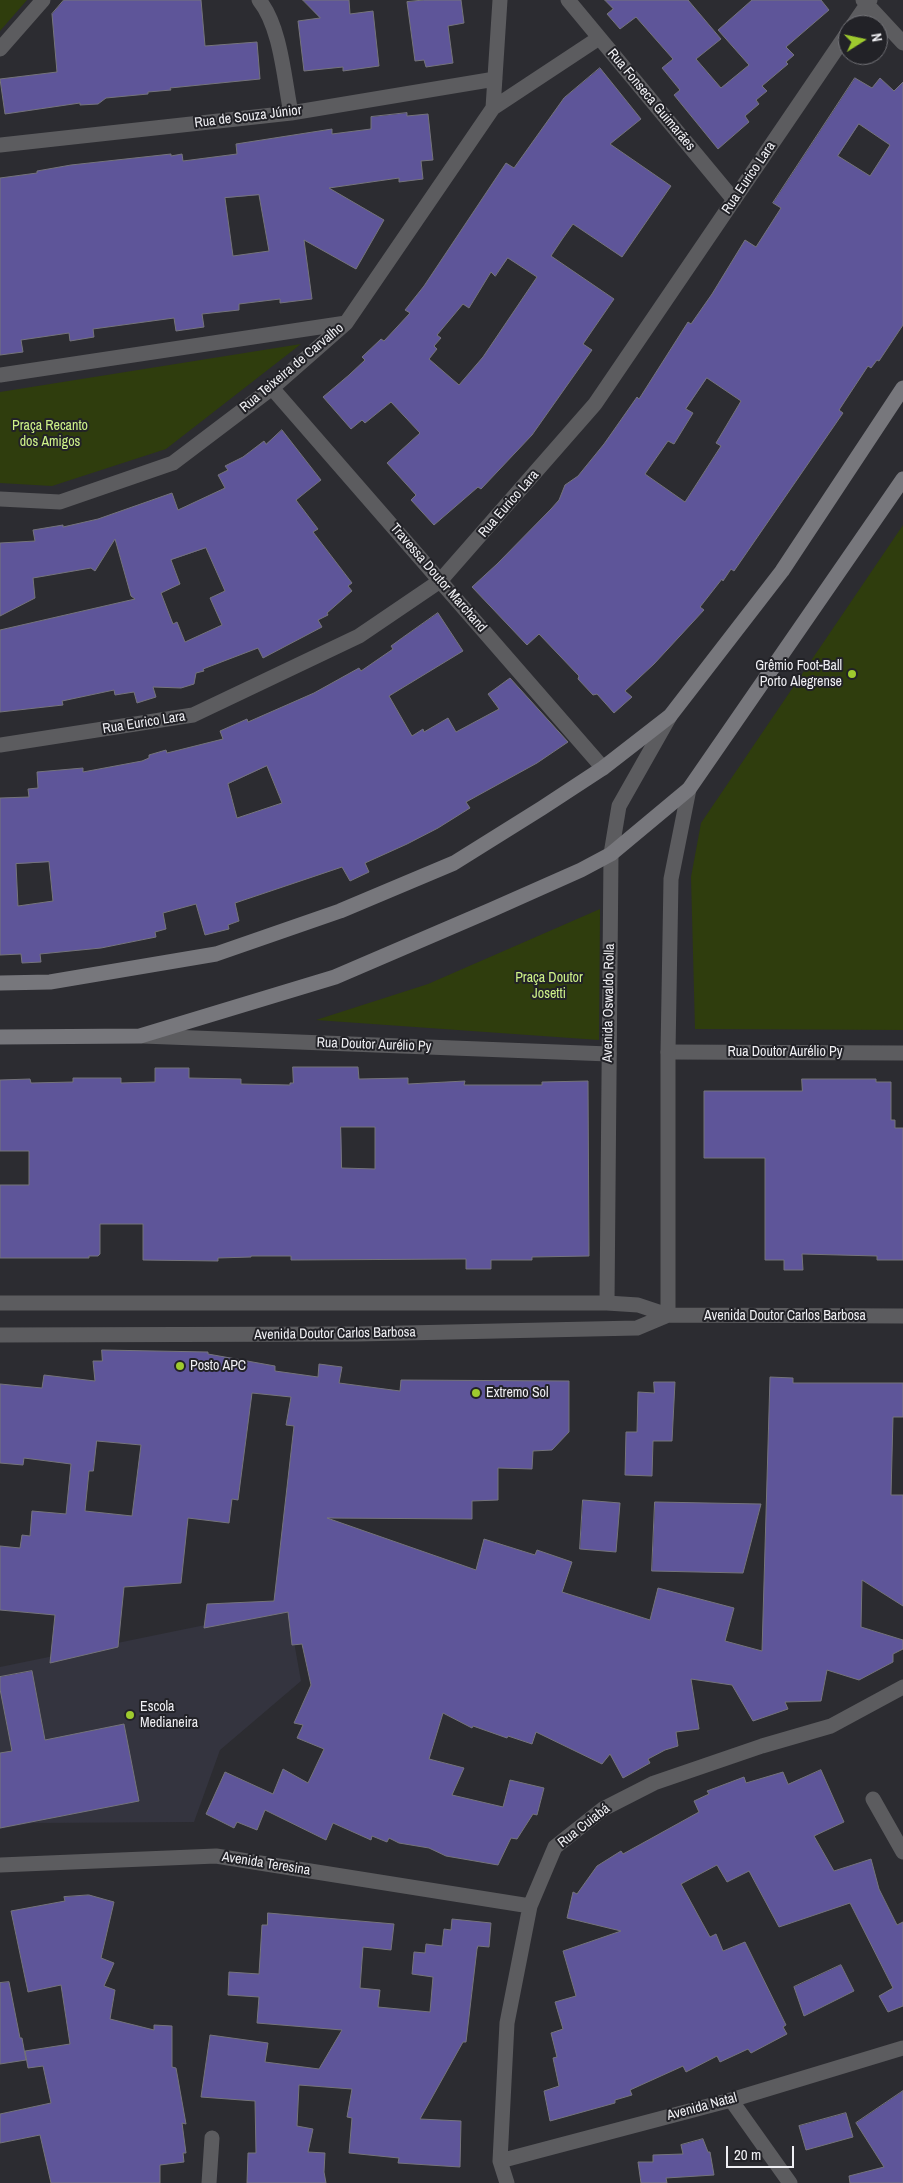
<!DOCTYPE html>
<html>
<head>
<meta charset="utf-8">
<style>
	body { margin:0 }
	#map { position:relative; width:903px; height:2183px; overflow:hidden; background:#2c2c31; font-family:"Archivo Narrow",sans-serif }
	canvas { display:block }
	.north { position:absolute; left:838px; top:15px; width:50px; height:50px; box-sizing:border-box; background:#222227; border:1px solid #747479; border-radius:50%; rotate:80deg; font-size:14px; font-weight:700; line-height:20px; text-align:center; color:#efeff3 }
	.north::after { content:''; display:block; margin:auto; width:18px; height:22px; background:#9eca2e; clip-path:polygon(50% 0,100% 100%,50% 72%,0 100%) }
	.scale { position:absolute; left:726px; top:2146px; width:68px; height:22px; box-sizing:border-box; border:2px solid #efeff3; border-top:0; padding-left:6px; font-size:15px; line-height:18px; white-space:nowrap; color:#efeff3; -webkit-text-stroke:4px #222227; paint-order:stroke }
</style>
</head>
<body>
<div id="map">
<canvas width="903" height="2183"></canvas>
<div class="north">N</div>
<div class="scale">20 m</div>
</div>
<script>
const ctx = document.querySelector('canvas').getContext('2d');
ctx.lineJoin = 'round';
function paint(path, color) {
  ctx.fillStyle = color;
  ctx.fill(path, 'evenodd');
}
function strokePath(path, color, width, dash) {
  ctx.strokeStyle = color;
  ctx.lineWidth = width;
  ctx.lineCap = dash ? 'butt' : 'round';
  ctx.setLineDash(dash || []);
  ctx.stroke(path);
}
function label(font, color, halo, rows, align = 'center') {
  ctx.font = font + ' "Archivo Narrow",sans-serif';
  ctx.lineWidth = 4;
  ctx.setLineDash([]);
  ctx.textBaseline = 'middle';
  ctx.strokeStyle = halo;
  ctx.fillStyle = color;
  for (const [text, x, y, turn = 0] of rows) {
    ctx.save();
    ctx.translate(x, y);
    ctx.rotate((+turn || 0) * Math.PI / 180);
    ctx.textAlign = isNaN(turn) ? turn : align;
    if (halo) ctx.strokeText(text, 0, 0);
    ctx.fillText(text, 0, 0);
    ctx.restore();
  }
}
paint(new Path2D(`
	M 288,1608 L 301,1681 L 220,1750 L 194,1822 L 32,1823 L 0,1829 L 0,1667 Z`), '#34343f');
paint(new Path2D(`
	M 0,0 L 27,0 L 0,31 Z
	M 301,344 L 166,449 L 52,486 L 0,483 L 0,392 Z
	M 903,525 L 903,1030 L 695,1029 L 691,877 L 701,823 Z
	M 600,909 L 599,1040 L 316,1020 L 428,984 Z`), '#2f3d0d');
const building = new Path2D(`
	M 64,0 L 201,0 L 205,46 L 257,42 L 260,79 L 170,88 L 171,90 L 148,92 L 148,94 L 106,98 L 98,104 L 80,105 L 80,103 L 5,114 L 0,79 L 57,72 L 52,14 Z
	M 303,0 L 349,0 L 350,14 L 373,11 L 379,66 L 343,71 L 343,67 L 304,71 L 298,21 L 320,18 Z
	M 424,0 L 461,0 L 464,23 L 448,26 L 453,63 L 426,67 L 424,60 L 415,61 L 407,2 Z
	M 605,0 L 688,0 L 721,39 L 696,59 L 721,88 L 749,65 L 718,30 L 752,0 L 821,0 L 829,10 L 786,47 L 794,55 L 786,62 L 788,64 L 762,86 L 767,91 L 756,100 L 759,104 L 745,116 L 749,122 L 718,149 L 674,95 L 680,90 L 662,68 L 673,59 L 636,17 L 620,29 L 607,14 L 613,9 Z
	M 600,68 L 641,119 L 610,144 L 671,186 L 622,257 L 573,224 L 563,238 L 551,256 L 614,299 L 583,344 L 592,350 L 532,435 L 481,489 L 478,487 L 434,525 L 411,500 L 416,495 L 387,463 L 420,433 L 391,402 L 365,423 L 362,420 L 351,429 L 323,397 L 349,375 L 365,360 L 362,357 L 381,339 L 384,341 L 410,313 L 405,310 L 424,286 L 506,163 L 514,168 L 564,98 ZM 508,258 L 537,277 L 483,357 L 459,385 L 429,359 L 437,349 L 434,346 L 441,338 L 437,335 L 463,304 L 469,308 L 491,272 L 495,276 Z
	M 855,78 L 872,88 L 880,78 L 894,91 L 903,82 L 903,325 L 879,361 L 877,360 L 871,368 L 868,366 L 839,410 L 843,413 L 734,571 L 731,569 L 723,581 L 722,579 L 700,607 L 704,610 L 654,664 L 625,691 L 632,697 L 614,713 L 597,694 L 593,695 L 578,679 L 579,676 L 539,634 L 527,645 L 472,587 L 497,564 L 551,509 L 559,500 L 565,485 L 578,476 L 604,444 L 637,397 L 639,399 L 688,322 L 691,324 L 712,294 L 745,240 L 756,247 L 781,208 L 773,203 ZM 859,124 L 890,145 L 870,176 L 838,156 ZM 707,378 L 741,401 L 716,443 L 721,446 L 685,502 L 645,474 L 668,441 L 674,444 L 693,413 L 686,409 Z
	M 407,113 L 407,116 L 428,114 L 433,160 L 421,161 L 423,179 L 399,182 L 399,178 L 329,188 L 384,220 L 356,269 L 304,240 L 312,299 L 280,303 L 280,299 L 239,304 L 239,310 L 202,314 L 204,327 L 176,331 L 174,318 L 93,329 L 94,337 L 70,341 L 69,333 L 21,340 L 23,352 L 0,355 L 0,178 L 37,173 L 37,171 L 71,165 L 171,154 L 171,156 L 182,154 L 183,161 L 237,154 L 236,144 L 332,129 L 332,134 L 371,129 L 371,117 ZM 259,195 L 269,251 L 233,256 L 225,198 Z
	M 282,430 L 321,480 L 296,500 L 318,529 L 313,532 L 352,583 L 348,586 L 352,591 L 327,613 L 328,615 L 318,620 L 322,627 L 263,658 L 258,648 L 203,669 L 204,671 L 196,673 L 194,684 L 181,688 L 153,687 L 156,697 L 137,703 L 134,692 L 115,695 L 114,690 L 62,701 L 63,705 L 0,712 L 0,630 L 135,599 L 131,596 L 115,539 L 95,571 L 91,568 L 33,578 L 35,598 L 0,616 L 0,543 L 35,541 L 33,530 L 63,525 L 63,527 L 98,519 L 172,493 L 178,510 L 225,488 L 218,475 L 228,470 L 225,466 L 243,457 L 264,441 L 266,444 ZM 206,548 L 225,591 L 210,598 L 222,625 L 185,642 L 177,622 L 173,624 L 161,593 L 180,584 L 171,560 Z
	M 438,613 L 463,651 L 389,696 L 412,736 L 423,729 L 424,732 L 448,718 L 456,732 L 499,709 L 488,694 L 510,678 L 568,742 L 537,763 L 466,802 L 470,808 L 438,828 L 407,844 L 365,863 L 369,872 L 350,881 L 342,867 L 235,903 L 239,921 L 228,925 L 229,929 L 205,935 L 196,904 L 163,913 L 166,929 L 155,932 L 156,937 L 101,948 L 40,954 L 41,962 L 22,963 L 21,954 L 0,955 L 0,798 L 29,797 L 28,789 L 38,788 L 37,772 L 83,768 L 83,772 L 142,761 L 149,758 L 149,755 L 166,750 L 167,753 L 223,739 L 220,731 L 247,719 L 248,722 L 314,693 L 359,668 L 361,671 L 393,649 L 391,646 L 402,638 ZM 267,766 L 282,803 L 237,818 L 228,784 ZM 49,862 L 53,901 L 18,906 L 16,864 Z
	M 293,1067 L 358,1067 L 359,1079 L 408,1078 L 408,1084 L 465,1081 L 464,1085 L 542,1085 L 542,1082 L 588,1081 L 589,1256 L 532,1257 L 532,1260 L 491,1260 L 491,1269 L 466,1269 L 466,1259 L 291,1260 L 291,1256 L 251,1256 L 251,1257 L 218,1258 L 218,1261 L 143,1260 L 143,1224 L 100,1224 L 100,1254 L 98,1256 L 89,1256 L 89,1258 L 0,1258 L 0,1185 L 29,1185 L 29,1151 L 0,1151 L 0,1080 L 30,1079 L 31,1083 L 73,1082 L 73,1078 L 121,1078 L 121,1083 L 155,1082 L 155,1068 L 189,1068 L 189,1078 L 241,1079 L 241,1084 L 290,1085 L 290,1083 L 293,1083 ZM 341,1127 L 375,1127 L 375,1169 L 342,1168 Z
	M 802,1079 L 876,1079 L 876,1082 L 891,1082 L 891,1120 L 895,1120 L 895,1128 L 903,1128 L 903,1260 L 877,1260 L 877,1256 L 802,1254 L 803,1270 L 784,1270 L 784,1260 L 765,1260 L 765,1158 L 704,1158 L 704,1091 L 802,1091 Z
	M 102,1350 L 208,1352 L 208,1354 L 275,1366 L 275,1371 L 318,1377 L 319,1364 L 342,1367 L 339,1383 L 400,1391 L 401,1380 L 569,1381 L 569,1432 L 552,1450 L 533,1451 L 532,1469 L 498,1468 L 498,1500 L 472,1501 L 472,1519 L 327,1518 L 476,1570 L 484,1539 L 535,1555 L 537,1550 L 572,1562 L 562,1592 L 650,1620 L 658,1588 L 734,1608 L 725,1641 L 762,1651 L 770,1377 L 793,1378 L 793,1383 L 903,1383 L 903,1417 L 893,1417 L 891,1495 L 903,1495 L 903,1606 L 862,1580 L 861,1627 L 903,1640 L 903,1649 L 893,1654 L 893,1662 L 859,1680 L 827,1670 L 821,1701 L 785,1702 L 788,1709 L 753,1721 L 732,1685 L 691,1679 L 699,1729 L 676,1732 L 678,1746 L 665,1750 L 648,1759 L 650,1763 L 623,1778 L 610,1754 L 602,1764 L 536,1732 L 532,1744 L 508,1736 L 507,1738 L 473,1726 L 472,1728 L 443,1713 L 429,1759 L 464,1768 L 452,1795 L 503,1807 L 510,1780 L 544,1788 L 537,1815 L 533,1814 L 517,1839 L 511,1838 L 498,1865 L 446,1856 L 429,1848 L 399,1843 L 389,1838 L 387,1842 L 372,1836 L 371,1840 L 333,1823 L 326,1840 L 265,1810 L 257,1830 L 237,1822 L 234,1828 L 206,1814 L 225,1772 L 273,1794 L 283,1769 L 308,1783 L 324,1749 L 297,1738 L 303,1725 L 294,1723 L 311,1685 L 302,1644 L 292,1645 L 288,1612 L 204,1628 L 207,1604 L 274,1601 L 294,1426 L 286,1425 L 291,1397 L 252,1393 L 238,1500 L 232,1499 L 229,1523 L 188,1518 L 181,1583 L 124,1587 L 118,1647 L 50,1663 L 55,1615 L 0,1610 L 0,1546 L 20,1548 L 22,1535 L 30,1536 L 32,1511 L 66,1514 L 71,1464 L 24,1458 L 23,1465 L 0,1463 L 0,1384 L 42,1388 L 44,1375 L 95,1381 L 93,1361 L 102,1361 ZM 97,1441 L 141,1445 L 132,1516 L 85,1511 L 89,1471 L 93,1471 Z
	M 654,1382 L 675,1382 L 672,1441 L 653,1441 L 652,1476 L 625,1475 L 626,1432 L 637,1432 L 638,1392 L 654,1393 Z
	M 583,1500 L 620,1503 L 616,1552 L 580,1549 Z
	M 655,1502 L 761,1504 L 743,1573 L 652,1571 Z
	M 32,1671 L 45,1740 L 124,1724 L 139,1801 L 0,1828 L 0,1753 L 12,1751 L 0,1689 L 0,1677 Z
	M 821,1770 L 844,1822 L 814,1836 L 834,1871 L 871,1859 L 879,1889 L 897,1925 L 903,1922 L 903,2006 L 888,2012 L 879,1996 L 893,1988 L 850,1903 L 779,1927 L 749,1871 L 727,1882 L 717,1865 L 681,1884 L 710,1937 L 716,1934 L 723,1951 L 745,1942 L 786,2025 L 783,2027 L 787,2034 L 751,2053 L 748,2049 L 720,2062 L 717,2056 L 686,2072 L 683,2066 L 630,2090 L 632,2095 L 615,2100 L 615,2103 L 550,2121 L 544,2091 L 559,2086 L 553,2058 L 557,2057 L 551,2033 L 563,2029 L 555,2002 L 576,1996 L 563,1951 L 621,1931 L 567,1918 L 573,1892 L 577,1894 L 597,1866 L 621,1851 L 623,1854 L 699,1812 L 694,1801 L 709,1794 L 707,1791 L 744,1777 L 746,1783 L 783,1772 L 788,1784 Z
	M 89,1895 L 114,1902 L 101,1958 L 114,1963 L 104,1986 L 115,1990 L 110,2019 L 154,2030 L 154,2025 L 172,2026 L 172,2067 L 176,2068 L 186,2124 L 182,2123 L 186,2153 L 183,2153 L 184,2162 L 160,2165 L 160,2183 L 51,2183 L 40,2135 L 0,2143 L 0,2114 L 51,2103 L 43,2066 L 28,2068 L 25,2051 L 70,2044 L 61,1985 L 28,1992 L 11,1911 L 65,1901 L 64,1897 Z
	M 268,1913 L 394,1924 L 391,1950 L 363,1947 L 360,1988 L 380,1990 L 378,2007 L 430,2012 L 433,1977 L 412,1974 L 414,1952 L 425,1953 L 426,1944 L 442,1946 L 444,1929 L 451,1930 L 452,1919 L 491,1923 L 489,1947 L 478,1946 L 477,1949 L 466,2042 L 463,2042 L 420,2119 L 461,2121 L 460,2167 L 398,2163 L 399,2158 L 349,2153 L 352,2118 L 347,2117 L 352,2089 L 299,2085 L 297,2126 L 313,2129 L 308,2152 L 325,2153 L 324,2172 L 326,2183 L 247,2183 L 248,2153 L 256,2153 L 255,2101 L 201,2097 L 210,2035 L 268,2043 L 265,2062 L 319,2069 L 342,2030 L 257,2023 L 259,1997 L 228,1995 L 229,1972 L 259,1974 L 262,1925 L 267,1925 Z
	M 841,1965 L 854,1991 L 804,2016 L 794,1987 Z
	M 9,1982 L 20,2038 L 22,2038 L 26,2060 L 0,2064 L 0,1983 Z
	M 903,2091 L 903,2183 L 850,2183 L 849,2176 L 884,2167 L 856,2123 Z
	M 846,2113 L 853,2137 L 806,2150 L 799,2126 Z
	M 703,2139 L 708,2152 L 710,2152 L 714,2175 L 666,2178 L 667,2183 L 641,2183 L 638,2162 L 653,2162 L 653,2155 L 683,2154 L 681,2145 Z`);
paint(building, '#5e5599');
strokePath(building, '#75747b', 1);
strokePath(new Path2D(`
	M 259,0 C 281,27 284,79 291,113
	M 568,0 L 734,200
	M 863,0 L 903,43
	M 853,25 L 870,0
	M 0,49 L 43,0
	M 493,108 L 599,38
	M 0,145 L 291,113 L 495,79
	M 0,375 L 346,323
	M 272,388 L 603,768
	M 0,499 L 60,502 L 173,463 L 272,388 L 346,323 L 493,108 L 500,0
	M 0,745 L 193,715 L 359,636 L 440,581 L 595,404 L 848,32
	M 143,1036 L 609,1054
	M 668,1052 L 903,1053
	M 873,1799 L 903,1852
	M 0,1865 L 216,1856 L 530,1906
	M 731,2100 L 790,2183
	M 500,2161 L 731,2100 L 903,2048
	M 209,2183 L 212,2138
	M 507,2183 L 500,2161 L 507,2023 L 530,1906 L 555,1847 L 603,1809 L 654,1783 L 762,1746 L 831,1726 L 903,1687`), '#5c5c5f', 15);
strokePath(new Path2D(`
	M 0,1303 L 607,1303 L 638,1305 L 668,1315 L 903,1316
	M 607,1303 L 611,854 L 619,806 L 670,716
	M 668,1315 L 668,1052 L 671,879 L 689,789
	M 0,1335 L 358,1334 L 637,1328 L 668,1315`), '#5c5c5f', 15);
strokePath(new Path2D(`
	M 0,983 L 50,982 L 216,954 L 340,911 L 454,863 L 542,808 L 603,768 L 670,716 L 782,571 L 903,388
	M 0,1037 L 140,1036 L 335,977 L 491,910 L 581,870 L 611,854 L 689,789 L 903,479`), '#77777c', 15);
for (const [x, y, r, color] of [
	[852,674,5,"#9eca2e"],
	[180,1366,5,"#9eca2e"],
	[476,1393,5,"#9eca2e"],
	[130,1715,5,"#9eca2e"]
]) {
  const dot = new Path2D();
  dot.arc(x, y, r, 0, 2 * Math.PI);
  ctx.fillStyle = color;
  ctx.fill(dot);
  strokePath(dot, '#222227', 2);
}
label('14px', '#efeff3', '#222227', [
	["Rua Fonseca Guimarães",651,100,50],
	["Rua de Souza Júnior",248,117,-7],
	["Rua Eurico Lara",749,178,-56],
	["Rua Teixeira de Carvalho",292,368,-40],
	["Rua Eurico Lara",509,504,-49],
	["Travessa Doutor Marchand",438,578,49],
	["Rua Eurico Lara",144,723,-9],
	["Avenida Oswaldo Rolla",609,1003,-89],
	["Rua Doutor Aurélio Py",374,1045,2],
	["Rua Doutor Aurélio Py",785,1052],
	["Avenida Doutor Carlos Barbosa",785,1316],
	["Avenida Doutor Carlos Barbosa",335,1334,-1],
	["Rua Cuiabá",584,1826,-38],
	["Avenida Teresina",266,1864,9],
	["Avenida Natal",702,2107,-15]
]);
label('14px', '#cdf188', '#222227', [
	["Praça Recanto",50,426],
	["dos Amigos",50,442],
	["Praça Doutor",549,978],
	["Josetti",549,994]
]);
label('14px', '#efeff3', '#222227', [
	["Grêmio Foot-Ball",842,666,"right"],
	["Porto Alegrense",842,682,"right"],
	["Posto APC",190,1366],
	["Extremo Sol",486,1393],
	["Escola",140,1707],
	["Medianeira",140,1723]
], 'left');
</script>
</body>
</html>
